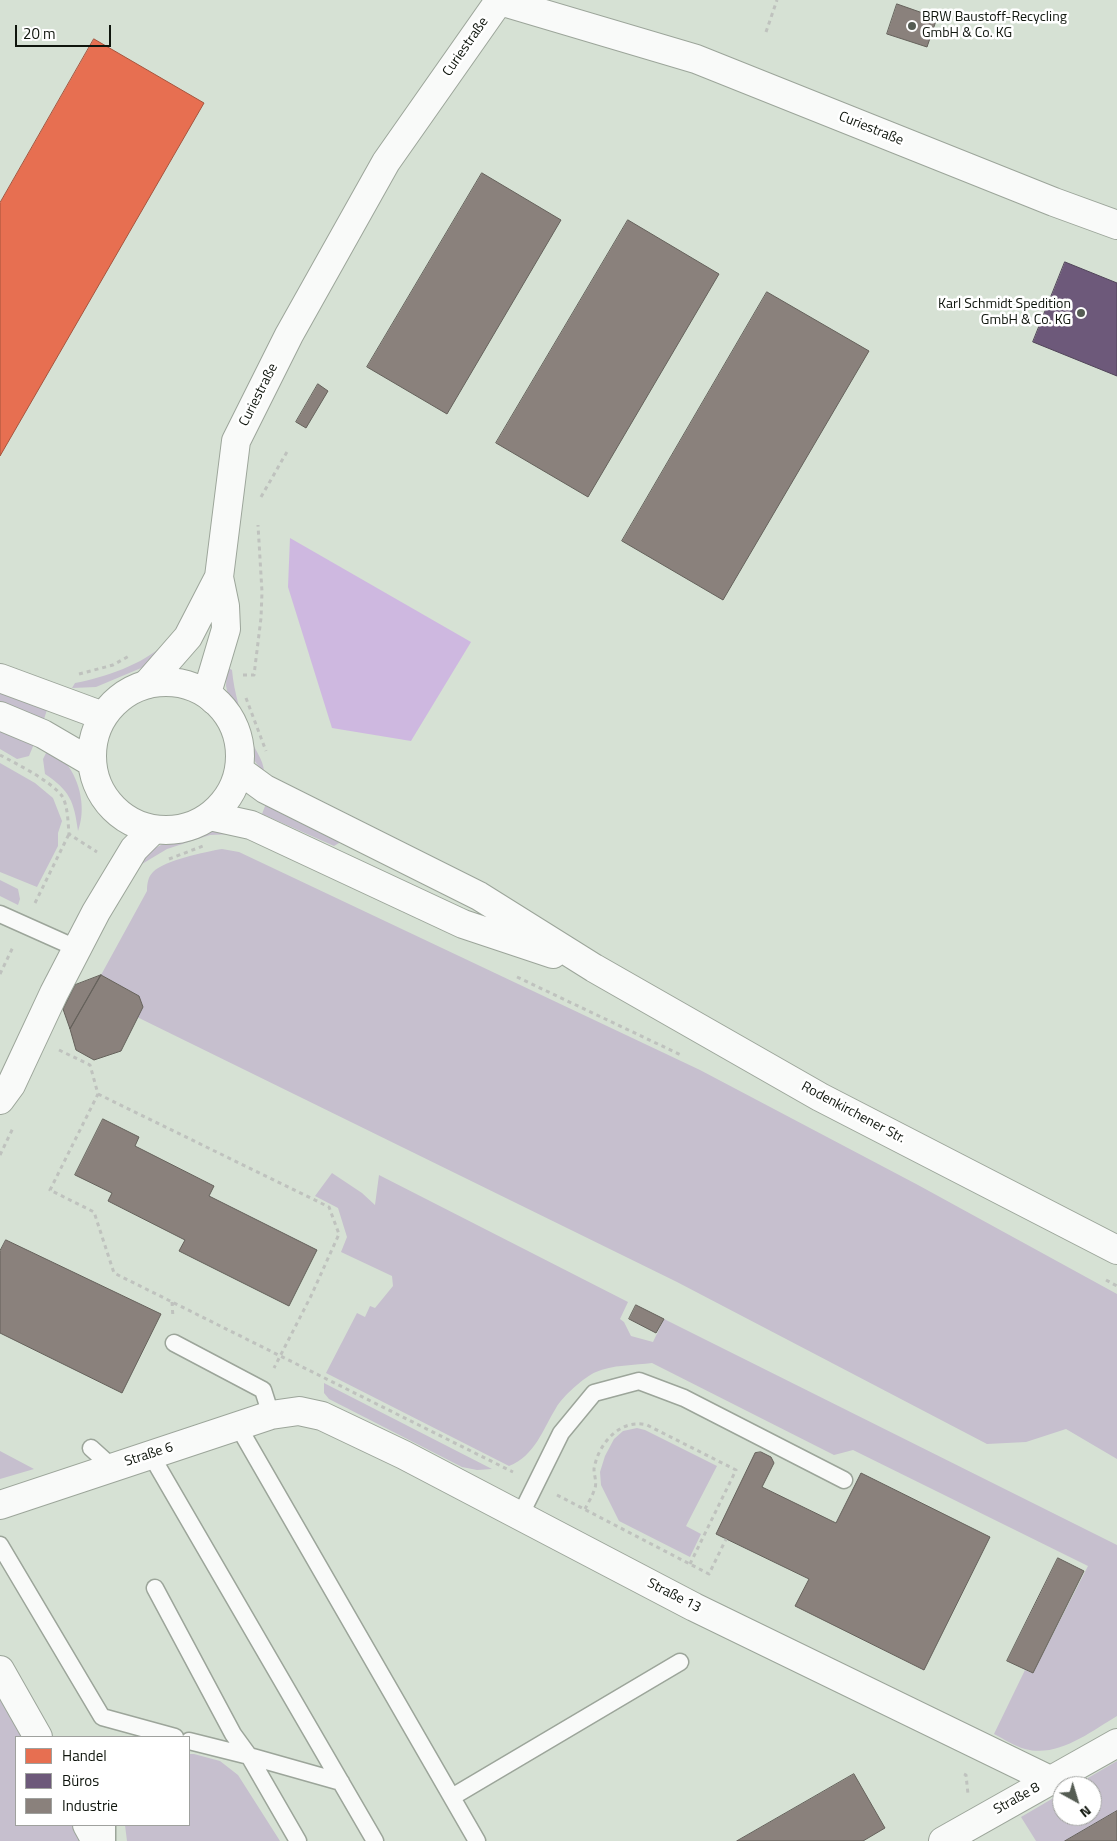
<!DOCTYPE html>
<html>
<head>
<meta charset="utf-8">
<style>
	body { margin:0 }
	#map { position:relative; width:1117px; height:1841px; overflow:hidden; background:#d6e1d4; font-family:"Titillium Web",sans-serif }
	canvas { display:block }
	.legend { position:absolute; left:15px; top:1736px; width:175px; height:90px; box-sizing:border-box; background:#fff; border:1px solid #9fa19e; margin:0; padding:6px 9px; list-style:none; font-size:15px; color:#0f150d }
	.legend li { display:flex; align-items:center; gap:10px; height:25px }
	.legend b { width:25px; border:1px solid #9fa19e }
	.north { position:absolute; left:1052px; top:1776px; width:50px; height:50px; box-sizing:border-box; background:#fff; border:1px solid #9fa19e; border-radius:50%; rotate:141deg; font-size:14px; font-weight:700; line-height:20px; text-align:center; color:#0f150d }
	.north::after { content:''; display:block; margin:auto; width:18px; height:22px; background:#555c53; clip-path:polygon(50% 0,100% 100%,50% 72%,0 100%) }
	.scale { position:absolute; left:15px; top:25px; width:96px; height:22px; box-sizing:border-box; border:2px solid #0f150d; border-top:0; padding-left:6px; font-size:15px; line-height:18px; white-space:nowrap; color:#0f150d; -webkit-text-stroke:4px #fff; paint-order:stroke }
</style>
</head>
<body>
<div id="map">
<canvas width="1117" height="1841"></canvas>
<ul class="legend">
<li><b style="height:14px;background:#e76f51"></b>Handel</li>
<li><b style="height:14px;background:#6d597a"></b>Büros</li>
<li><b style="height:14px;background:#8a817c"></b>Industrie</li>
</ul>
<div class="north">N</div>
<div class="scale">20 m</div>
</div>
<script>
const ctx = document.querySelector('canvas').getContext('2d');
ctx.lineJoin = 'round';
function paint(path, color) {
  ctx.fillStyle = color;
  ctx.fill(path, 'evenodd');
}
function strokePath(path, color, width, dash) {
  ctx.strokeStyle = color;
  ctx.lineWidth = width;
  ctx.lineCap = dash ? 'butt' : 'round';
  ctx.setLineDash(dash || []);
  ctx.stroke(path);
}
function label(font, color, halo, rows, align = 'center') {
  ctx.font = font + ' "Titillium Web",sans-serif';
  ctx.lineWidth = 5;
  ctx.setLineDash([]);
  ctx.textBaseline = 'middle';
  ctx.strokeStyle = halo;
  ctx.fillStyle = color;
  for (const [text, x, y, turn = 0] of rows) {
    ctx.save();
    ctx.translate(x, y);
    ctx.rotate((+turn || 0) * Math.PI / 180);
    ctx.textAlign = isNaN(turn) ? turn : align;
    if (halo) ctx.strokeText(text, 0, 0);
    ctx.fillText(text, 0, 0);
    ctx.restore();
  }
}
paint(new Path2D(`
	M 168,643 L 153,663 L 96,687 L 72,688 L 75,683 C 103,678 144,664 164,644 Z
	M 227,667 L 232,670 C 234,693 241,714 249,736 C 253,747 264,760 264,772 L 256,763 L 250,752 L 229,699 L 226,686 Z
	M 0,687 L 48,707 L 44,719 L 0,701 Z
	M 0,723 L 36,739 L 29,756 L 17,759 L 0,749 Z
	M 49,747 C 54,752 62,757 66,763 C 81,782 86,810 78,831 C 74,801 70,791 45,774 L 43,759 Z
	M 0,763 L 35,783 L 53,798 L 62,821 L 58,833 L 58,846 L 37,887 L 0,872 Z
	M 267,801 L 340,839 L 339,843 L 334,846 L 262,814 Z
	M 207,830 L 222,830 L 234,834 L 210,835 L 167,849 L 142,864 L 136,862 L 151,850 L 163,844 Z
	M 222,849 L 239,852 L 700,1070 L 918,1185 L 1117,1294 L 1117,1459 L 1066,1429 L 1026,1442 L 987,1444 L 677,1282 L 137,1017 L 143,1007 L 139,996 L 101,975 L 147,891 C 147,884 148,877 153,872 C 165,860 205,852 222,849 Z
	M 0,880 L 18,889 L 20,899 L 18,905 L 0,896 Z
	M 332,1173 L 362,1193 L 375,1205 L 379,1175 L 628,1302 L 620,1319 L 624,1322 L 631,1336 L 653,1342 L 664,1319 L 1117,1545 L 1117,1716 C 1090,1732 1058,1758 1025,1749 C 1014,1746 1004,1739 994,1734 L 1025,1670 L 1033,1673 L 1088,1566 L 853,1450 L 834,1455 L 652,1363 C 636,1365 611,1365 596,1372 C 584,1377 562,1397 556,1408 C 543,1429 535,1456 509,1466 L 326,1373 L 357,1313 L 365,1317 L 370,1306 L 375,1308 L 393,1286 L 392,1276 L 341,1252 L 347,1237 L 338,1208 L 315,1196 Z
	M 324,1383 L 492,1469 L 477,1470 L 462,1467 L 329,1399 L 324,1393 Z
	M 637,1428 L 645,1430 L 717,1466 L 686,1526 L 701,1534 L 690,1557 L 619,1521 L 601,1485 L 600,1472 L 605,1456 L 614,1439 L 623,1431 Z
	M 0,1451 L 34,1469 L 0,1479 Z
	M 0,1700 L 22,1737 L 16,1737 L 16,1825 L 72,1825 L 82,1841 L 0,1841 Z
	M 189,1754 L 194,1754 L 220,1761 L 238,1775 L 280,1841 L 127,1841 L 125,1825 L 189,1825 Z
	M 1117,1761 L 1117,1811 L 1065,1841 L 1036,1841 L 1021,1817 L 1062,1793 L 1062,1816 L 1092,1816 L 1092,1786 L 1074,1786 Z`), '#c6bfce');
paint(new Path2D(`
	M 290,538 L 471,642 L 411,741 L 332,728 L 288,587 Z`), '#ceb8e0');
const shops = new Path2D(`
	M 94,39 L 204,103 L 0,456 L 0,203 Z`);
paint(shops, '#e76f51');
strokePath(shops, '#a6543d', 1);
const offices = new Path2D(`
	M 1065,262 L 1117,283 L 1117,376 L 1033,342 Z`);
paint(offices, '#6d597a');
strokePath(offices, '#514559', 1);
const industry = new Path2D(`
	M 897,4 L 937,18 L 927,47 L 887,34 Z
	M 482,173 L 561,220 L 447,414 L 367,367 Z
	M 628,220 L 719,274 L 588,497 L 496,443 Z
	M 767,292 L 869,351 L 723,600 L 622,541 Z
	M 318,384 L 328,391 L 306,428 L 296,422 Z
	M 101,975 L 139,996 L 143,1007 L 121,1051 L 94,1060 L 76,1050 L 70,1029 Z
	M 101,975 L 70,1029 L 63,1009 L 75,985 Z
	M 103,1119 L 139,1137 L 135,1146 L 214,1186 L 209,1196 L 317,1250 L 289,1306 L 179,1251 L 185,1240 L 108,1201 L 112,1193 L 75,1175 Z
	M 6,1240 L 161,1314 L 122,1393 L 0,1333 L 0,1251 Z
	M 636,1305 L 664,1319 L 656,1333 L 629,1319 Z
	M 761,1452 L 771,1457 L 774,1463 L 762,1487 L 836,1523 L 861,1473 L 990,1537 L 924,1670 L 795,1606 L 809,1579 L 716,1534 L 755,1453 Z
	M 1058,1558 L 1084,1571 L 1033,1673 L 1007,1661 Z
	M 854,1774 L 885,1828 L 863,1841 L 737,1841 Z
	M 1117,1811 L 1117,1841 L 1065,1841 Z`);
paint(industry, '#8a817c');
strokePath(industry, '#65615b', 1);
const service = new Path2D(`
	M 0,914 L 76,948
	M 174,1343 L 263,1390 L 271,1415
	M 238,1426 L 477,1841
	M 91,1448 L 112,1467
	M 151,1455 L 375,1841
	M 520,1516 L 561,1433 L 594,1393 L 639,1381 L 684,1398 L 844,1480
	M 0,1545 L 102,1717 L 175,1737
	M 155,1588 L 233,1734 L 249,1756 L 341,1782
	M 189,1741 L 249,1756 L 298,1841
	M 452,1797 L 680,1662
	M 107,1841 L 107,1825`);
const minor = new Path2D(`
	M 497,0 L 696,59 L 1054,202 L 1117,225
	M 147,684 L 188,637 L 219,577
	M 214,700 L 207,693 L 226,629 L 225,606 L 219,577 L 236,441 L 289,335 L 386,162 L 499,1
	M 0,1100 L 11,1085 L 54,993 L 96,912 L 134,849 L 153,830
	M 0,1505 L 271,1415 L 299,1411 L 322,1416 L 404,1455 L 694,1607 L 1050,1780
	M 0,1670 L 38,1737
	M 87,1825 L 96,1841
	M 943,1841 L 1117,1743`);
const secondary = new Path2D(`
	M 0,678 L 103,716
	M92 756a74 74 0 1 1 148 0a74 74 0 1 1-148 0Z
	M 0,716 L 43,734 L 91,762
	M 239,770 L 265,789 L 479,896 L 594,968 L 820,1097 L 1117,1250
	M 210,816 L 251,825 L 463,924 L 553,954`);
strokePath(service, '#9ca59a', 19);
strokePath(minor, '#9ca59a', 30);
strokePath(secondary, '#9ca59a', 30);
strokePath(new Path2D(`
	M 766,32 L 777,0
	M 261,497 L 288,450
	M 79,674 L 113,665 L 129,656
	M 243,675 L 254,675 L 261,618 L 262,592 L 258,525
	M 246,698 L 266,751
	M 0,755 C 17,764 51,781 62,796 C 68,806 68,823 69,834 L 97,852
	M 169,859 L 203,846
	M 35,903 L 69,834
	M 0,974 L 13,947
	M 517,977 L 681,1055
	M 59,1050 L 90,1065 L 98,1094 L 50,1190 L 94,1212 L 114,1273 L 513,1472
	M 98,1094 L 329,1207 L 339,1234 L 311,1296 L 274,1368
	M 0,1155 L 13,1128
	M 1106,1280 L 1117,1286
	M 172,1302 L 173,1318
	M 557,1495 L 709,1574 L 726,1539
	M 585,1509 C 588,1503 593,1495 595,1488 C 597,1482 594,1475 594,1469 C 598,1444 620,1418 647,1425 L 736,1470 L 690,1564
	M 964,1774 L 966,1775 L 968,1794`), '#bfc2be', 3, [4, 4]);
strokePath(service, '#f9faf9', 16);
strokePath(minor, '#f9faf9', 28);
strokePath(secondary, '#f9faf9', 28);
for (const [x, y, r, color] of [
	[912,26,5,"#555c53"],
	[1081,313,5,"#555c53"]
]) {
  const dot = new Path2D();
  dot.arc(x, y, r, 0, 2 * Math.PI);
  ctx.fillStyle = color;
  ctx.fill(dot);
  strokePath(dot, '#fff', 2);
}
label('14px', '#0f150d', '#fff', [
	["BRW Baustoff-Recycling",922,18],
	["GmbH & Co. KG",922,34],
	["Karl Schmidt Spedition",1071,305,"right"],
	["GmbH & Co. KG",1071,321,"right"]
], 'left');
label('14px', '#0f150d', '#fff', [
	["Curiestraße",466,47,-55],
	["Curiestraße",871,129,22],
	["Curiestraße",259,395,-63],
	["Rodenkirchener Str.",853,1113,28],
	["Straße 6",149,1455,-18],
	["Straße 13",674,1596,27],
	["Straße 8",1017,1799,-29]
]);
</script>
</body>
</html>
